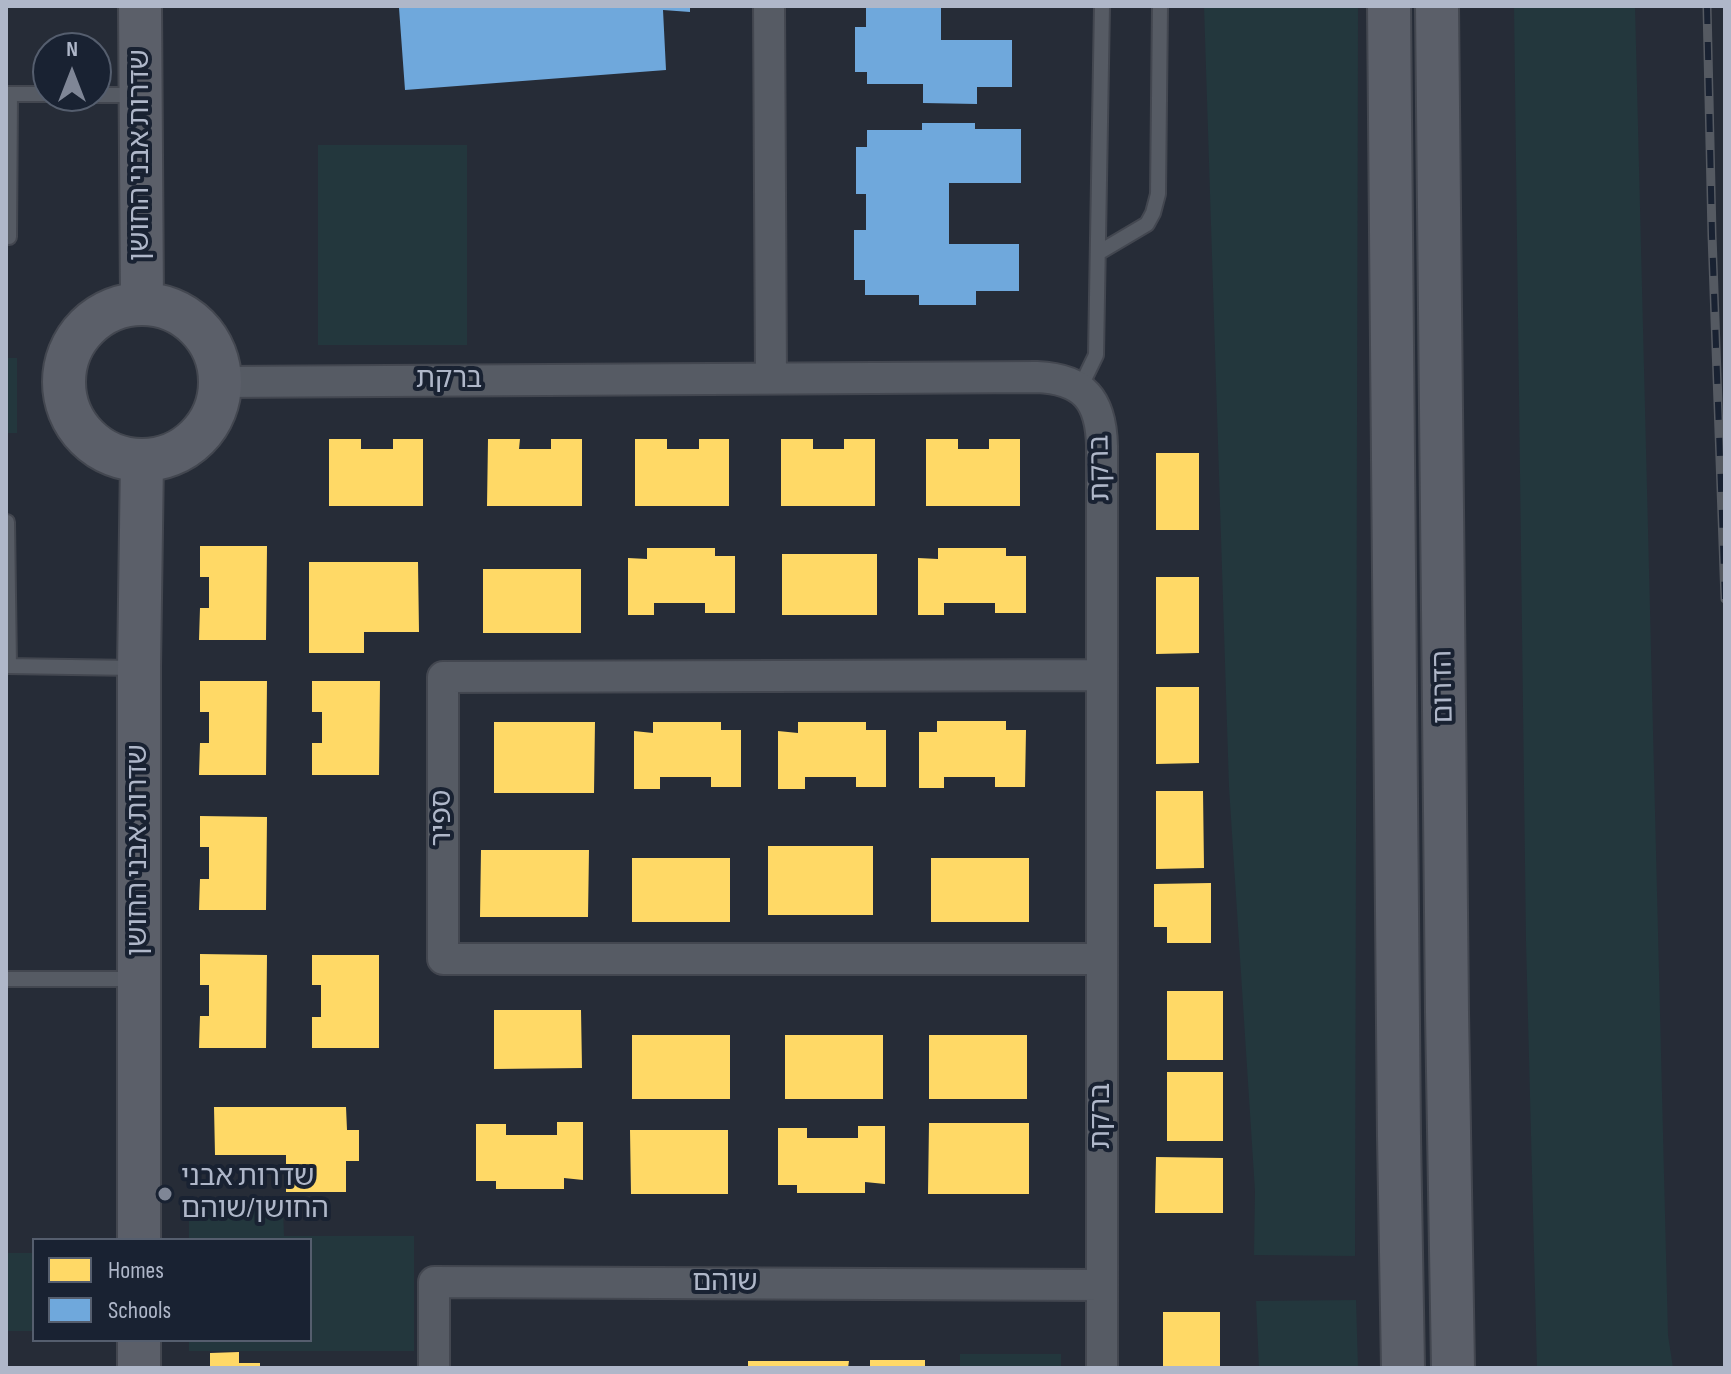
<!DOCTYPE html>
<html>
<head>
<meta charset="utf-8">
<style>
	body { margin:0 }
	#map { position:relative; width:1731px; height:1374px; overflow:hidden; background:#262c37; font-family:"Sofia Sans Condensed",sans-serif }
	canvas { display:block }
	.frame { position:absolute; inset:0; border:8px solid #afb7c9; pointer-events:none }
	.legend { position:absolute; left:32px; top:1238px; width:280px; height:104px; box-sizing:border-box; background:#192232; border:2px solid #555e6e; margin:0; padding:10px 14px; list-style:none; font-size:24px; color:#afb7c9 }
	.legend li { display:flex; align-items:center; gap:16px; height:40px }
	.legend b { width:40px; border:2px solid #555e6e }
	.north { position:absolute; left:32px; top:32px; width:80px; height:80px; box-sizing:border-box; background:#192232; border:2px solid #555e6e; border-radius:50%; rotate:0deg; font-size:22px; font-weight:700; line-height:32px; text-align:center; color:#afb7c9 }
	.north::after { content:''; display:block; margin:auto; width:28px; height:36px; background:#7f8696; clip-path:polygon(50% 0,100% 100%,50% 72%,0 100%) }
</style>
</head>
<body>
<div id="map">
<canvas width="1731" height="1374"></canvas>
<div class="frame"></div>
<ul class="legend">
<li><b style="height:22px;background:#ffd966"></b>Homes</li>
<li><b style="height:22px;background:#6fa8dc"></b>Schools</li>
</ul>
<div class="north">N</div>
</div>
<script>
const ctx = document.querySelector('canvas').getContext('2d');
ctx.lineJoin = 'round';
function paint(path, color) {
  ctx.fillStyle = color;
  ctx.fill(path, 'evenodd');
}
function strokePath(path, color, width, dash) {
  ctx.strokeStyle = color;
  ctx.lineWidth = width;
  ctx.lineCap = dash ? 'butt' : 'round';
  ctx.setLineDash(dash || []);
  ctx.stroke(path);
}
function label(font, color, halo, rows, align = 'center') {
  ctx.font = font + ' "Sofia Sans Condensed","Noto Sans Hebrew",sans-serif';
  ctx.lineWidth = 8;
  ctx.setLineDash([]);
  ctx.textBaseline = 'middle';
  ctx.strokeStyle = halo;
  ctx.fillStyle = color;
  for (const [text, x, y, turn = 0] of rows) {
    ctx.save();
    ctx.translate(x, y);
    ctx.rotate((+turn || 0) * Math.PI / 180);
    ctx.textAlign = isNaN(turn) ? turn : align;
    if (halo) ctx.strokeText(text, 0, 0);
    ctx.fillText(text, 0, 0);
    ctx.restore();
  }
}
paint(new Path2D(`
	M 1204,6 L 1358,6 L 1355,1256 L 1254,1255 L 1255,1191 L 1229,787 Z
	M 1514,6 L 1635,6 L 1668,1335 L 1673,1368 L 1537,1368 L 1526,941 Z
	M 318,145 L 467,145 L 467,345 L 318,345 Z
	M 6,358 L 17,358 L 17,433 L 6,433 Z
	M 189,1207 L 283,1207 L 284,1236 L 414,1236 L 414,1351 L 189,1351 L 189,1340 L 310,1340 L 310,1240 L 189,1240 Z
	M 6,1253 L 34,1253 L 34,1331 L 6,1331 Z
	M 1356,1300 L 1358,1368 L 1259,1368 L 1256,1301 Z
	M 960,1354 L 1061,1354 L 1061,1368 L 960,1368 Z`), '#23373d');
paint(new Path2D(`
	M 329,439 L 361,439 L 361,449 L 393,449 L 393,439 L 423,439 L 423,506 L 329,506 Z
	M 488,439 L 520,439 L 519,449 L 551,449 L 551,439 L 582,439 L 582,506 L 487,506 Z
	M 635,439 L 667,439 L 667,449 L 699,449 L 699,439 L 729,439 L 729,506 L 635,506 Z
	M 781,439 L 813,439 L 813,449 L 844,449 L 844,439 L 875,439 L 875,506 L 781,506 Z
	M 926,439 L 958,439 L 958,449 L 989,449 L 989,439 L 1020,439 L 1020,506 L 926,506 Z
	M 1156,453 L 1199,453 L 1199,530 L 1156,530 Z
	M 200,546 L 267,546 L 266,640 L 199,640 L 200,608 L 209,608 L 209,577 L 200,577 Z
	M 647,548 L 715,548 L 715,556 L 735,556 L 735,613 L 705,613 L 705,603 L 654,603 L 654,615 L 628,615 L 628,558 L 647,559 Z
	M 938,548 L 1006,548 L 1006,556 L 1026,556 L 1026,613 L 995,613 L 995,603 L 944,603 L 944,615 L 918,615 L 918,558 L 938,559 Z
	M 782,554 L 877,554 L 877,615 L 782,615 Z
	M 309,562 L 418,562 L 419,632 L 364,632 L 364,653 L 309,653 Z
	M 483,569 L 581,569 L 581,633 L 483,633 Z
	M 1156,577 L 1199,577 L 1199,653 L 1156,654 Z
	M 200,681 L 267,681 L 266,775 L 199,775 L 200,743 L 209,743 L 209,712 L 200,712 Z
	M 312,681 L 380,681 L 379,775 L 312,775 L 312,743 L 322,743 L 322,712 L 312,712 Z
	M 1156,687 L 1199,687 L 1199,763 L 1156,764 Z
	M 937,721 L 1006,721 L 1006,730 L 1026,730 L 1025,787 L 995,787 L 995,777 L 944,777 L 944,788 L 919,788 L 919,732 L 937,732 Z
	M 494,722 L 595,722 L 594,793 L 494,793 Z
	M 653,722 L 721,722 L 721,730 L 741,730 L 741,787 L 711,787 L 711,777 L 660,777 L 660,789 L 634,789 L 634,731 L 653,733 Z
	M 798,722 L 866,722 L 866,730 L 886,730 L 886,787 L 856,787 L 856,777 L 805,777 L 805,789 L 778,789 L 778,731 L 798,733 Z
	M 1156,791 L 1203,791 L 1204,868 L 1156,869 Z
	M 200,816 L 267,817 L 266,910 L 199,910 L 200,879 L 209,879 L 209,847 L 200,847 Z
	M 768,846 L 873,846 L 873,915 L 768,915 Z
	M 481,850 L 589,850 L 588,917 L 480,917 Z
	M 632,858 L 730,858 L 730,922 L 632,922 Z
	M 931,858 L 1029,858 L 1029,922 L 931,922 Z
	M 1211,883 L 1211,943 L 1167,943 L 1167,927 L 1154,927 L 1154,884 Z
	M 200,954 L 267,955 L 266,1048 L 199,1048 L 200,1016 L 209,1016 L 209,985 L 200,985 Z
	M 312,955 L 379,955 L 379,1048 L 312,1048 L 312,1017 L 321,1017 L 321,985 L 312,985 Z
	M 1167,991 L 1223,991 L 1223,1060 L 1167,1060 Z
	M 494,1010 L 581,1010 L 582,1068 L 494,1069 Z
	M 632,1035 L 730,1035 L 730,1099 L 632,1099 Z
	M 785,1035 L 883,1035 L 883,1099 L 785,1099 Z
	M 929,1035 L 1027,1035 L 1027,1099 L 929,1099 Z
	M 1167,1072 L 1223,1072 L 1223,1141 L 1167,1141 Z
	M 214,1107 L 346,1107 L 347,1130 L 359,1130 L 359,1161 L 346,1161 L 346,1192 L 286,1192 L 286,1155 L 215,1155 Z
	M 557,1122 L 583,1122 L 583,1180 L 564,1178 L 564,1189 L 496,1189 L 496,1181 L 476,1181 L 476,1124 L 506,1124 L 506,1135 L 557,1135 Z
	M 929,1123 L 1029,1123 L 1029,1194 L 928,1194 Z
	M 858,1126 L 885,1126 L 885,1184 L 865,1182 L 865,1193 L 797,1193 L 797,1185 L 778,1185 L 778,1128 L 807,1128 L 807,1138 L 858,1138 Z
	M 630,1130 L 728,1130 L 728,1194 L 631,1194 Z
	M 1156,1157 L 1223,1158 L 1223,1213 L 1155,1213 Z
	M 1163,1312 L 1220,1312 L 1220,1368 L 1163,1368 Z
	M 239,1352 L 239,1363 L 260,1363 L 260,1368 L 210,1368 L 210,1353 Z
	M 870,1360 L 925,1360 L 925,1368 L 870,1368 Z
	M 748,1361 L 849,1361 L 848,1368 L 748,1368 Z`), '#ffd966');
paint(new Path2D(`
	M 432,6 L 690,6 L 690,12 L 663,10 L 666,70 L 405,90 L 399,8 Z
	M 866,6 L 941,6 L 941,40 L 1012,40 L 1012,87 L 977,87 L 977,104 L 923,103 L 923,84 L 867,84 L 867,72 L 855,72 L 855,27 L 866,27 Z
	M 922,123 L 975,123 L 975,129 L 1021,129 L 1021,183 L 949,183 L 949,244 L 1019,244 L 1019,291 L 976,291 L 976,305 L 919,305 L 919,295 L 865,295 L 865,280 L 854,280 L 854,230 L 866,230 L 866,194 L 856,194 L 856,147 L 867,147 L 867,130 L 922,130 Z`), '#6fa8dc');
const lane = new Path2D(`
	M 6,94 L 48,94
	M 96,95 L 135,95
	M 9,237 L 10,94
	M 1098,253 L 1147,224 L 1153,213 L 1158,194 L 1160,6
	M 1080,388 L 1096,355 L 1102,6
	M 7,522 L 9,666
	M 6,666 L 135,668
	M 6,979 L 138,979`);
const street = new Path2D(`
	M 769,6 L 771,378
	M 221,382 L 1037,377 C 1084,379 1101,400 1102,446 L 1102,1368
	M 1102,675 L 443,677 L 443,959 L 1102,959
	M 434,1368 L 434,1282 L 1102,1285`);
const secondary = new Path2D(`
	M 140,6 L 142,303
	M 1389,6 L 1399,1136 L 1403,1368
	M 1437,6 L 1447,1012 L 1453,1368
	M64 382a78 78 0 1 1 156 0a78 78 0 1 1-156 0Z
	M 139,1240 L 139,668 L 142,460
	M 139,1340 L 139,1368`);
strokePath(lane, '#434750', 18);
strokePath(street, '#434750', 34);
strokePath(secondary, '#434750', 46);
strokePath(lane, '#565b64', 14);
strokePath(street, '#565b64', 30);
strokePath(secondary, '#5b5f69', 42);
const rail = new Path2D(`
	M 1707,6 L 1712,235 L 1725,599`);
strokePath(rail, '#555a62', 9);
strokePath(rail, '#192232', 6, [18]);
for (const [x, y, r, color] of [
	[165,1194,8,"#7f8696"]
]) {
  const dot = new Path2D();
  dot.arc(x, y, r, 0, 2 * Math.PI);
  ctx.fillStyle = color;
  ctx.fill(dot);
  strokePath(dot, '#192232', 3);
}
label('28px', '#afb7c9', '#192232', [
	["שדרות אבני החושן",141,155,-90],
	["ברקת",449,380],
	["ברקת",1101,468,-91],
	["הדרום",1444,687,-91],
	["ספיר",443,818,-90],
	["שדרות אבני החושן",139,850,-90],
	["ברקת",1102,1116,-90],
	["שוהם",725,1283]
]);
label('28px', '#afb7c9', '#192232', [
	["שדרות אבני",181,1178],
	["החושן/שוהם",181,1210]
], 'left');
</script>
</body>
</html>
